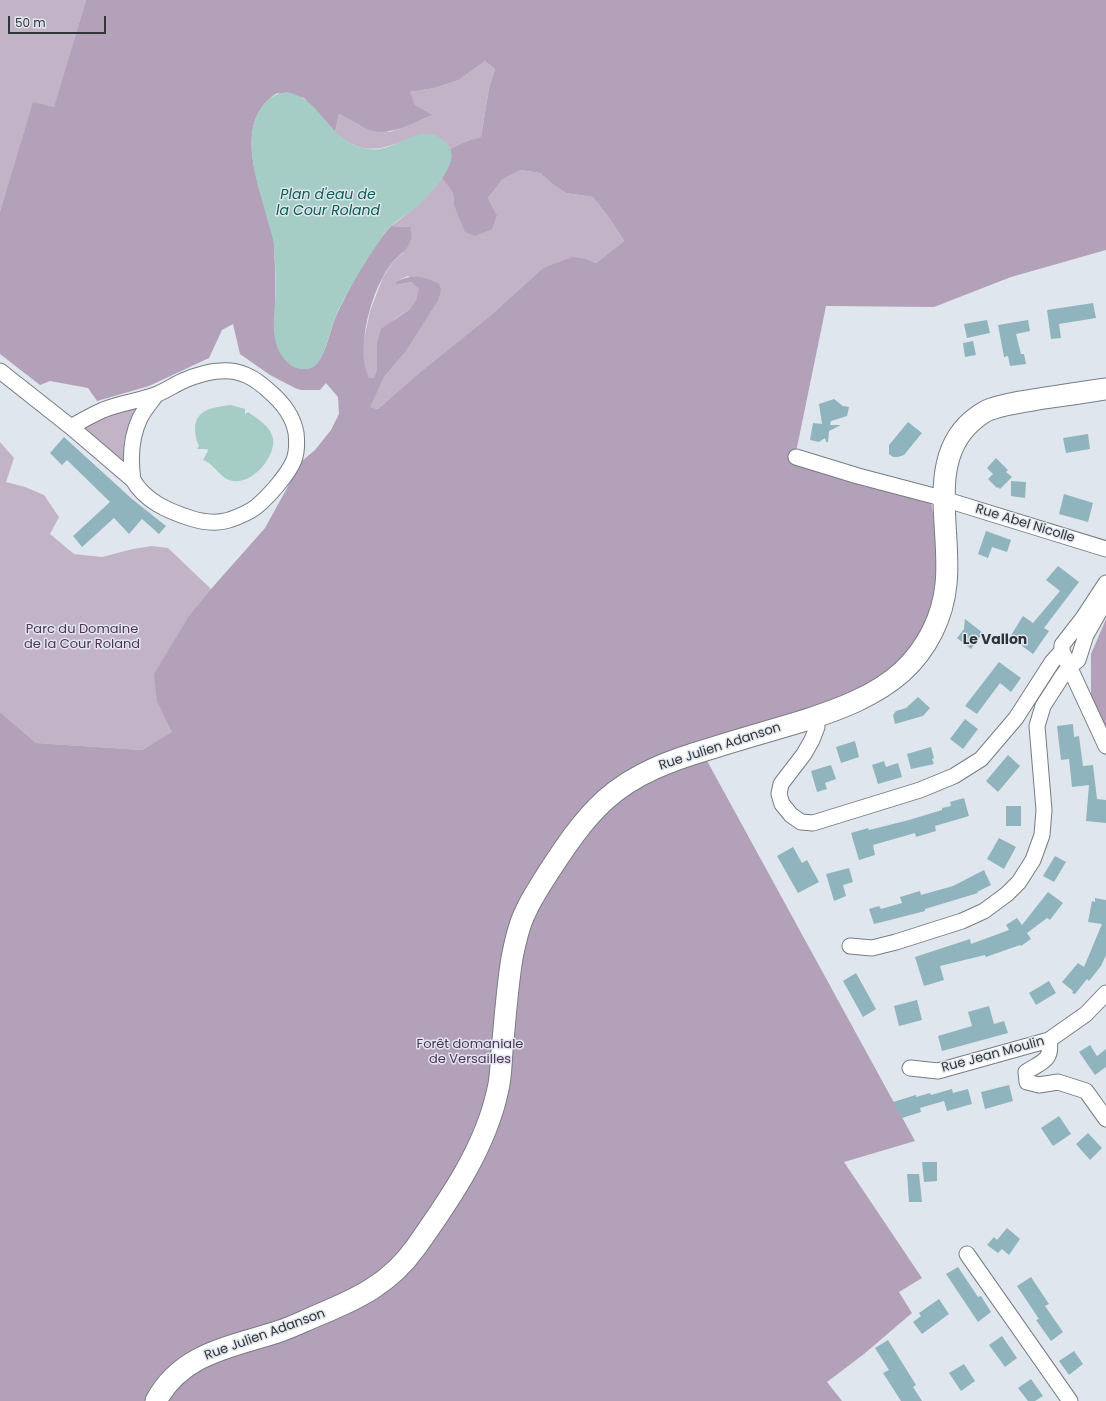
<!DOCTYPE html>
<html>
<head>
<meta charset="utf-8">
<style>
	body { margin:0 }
	#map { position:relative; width:1106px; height:1401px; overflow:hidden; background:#e0e6ed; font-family:Poppins,sans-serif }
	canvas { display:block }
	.scale { position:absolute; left:8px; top:16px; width:98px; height:18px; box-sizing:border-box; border:2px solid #333638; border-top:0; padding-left:5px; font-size:12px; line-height:14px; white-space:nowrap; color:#333638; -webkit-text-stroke:3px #e0e6ed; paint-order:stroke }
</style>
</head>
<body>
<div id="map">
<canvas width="1106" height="1401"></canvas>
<div class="scale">50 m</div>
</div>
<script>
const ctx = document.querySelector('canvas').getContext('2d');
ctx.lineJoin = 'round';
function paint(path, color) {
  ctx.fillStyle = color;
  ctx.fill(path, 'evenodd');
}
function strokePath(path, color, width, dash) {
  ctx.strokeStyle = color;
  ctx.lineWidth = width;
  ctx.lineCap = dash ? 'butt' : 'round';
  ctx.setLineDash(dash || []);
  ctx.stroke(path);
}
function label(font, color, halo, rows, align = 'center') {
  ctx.font = font + ' Poppins,sans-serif';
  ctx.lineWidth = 3;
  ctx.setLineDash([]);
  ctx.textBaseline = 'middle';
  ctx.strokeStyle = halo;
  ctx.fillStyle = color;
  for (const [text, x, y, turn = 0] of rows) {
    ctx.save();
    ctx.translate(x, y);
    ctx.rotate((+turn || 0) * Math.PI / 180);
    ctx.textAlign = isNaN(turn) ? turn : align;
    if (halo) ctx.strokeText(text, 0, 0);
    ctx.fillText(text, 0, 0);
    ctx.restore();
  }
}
paint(new Path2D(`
	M 0,0 L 86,0 L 54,108 L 33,103 L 0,211 Z
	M 485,61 L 495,69 L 489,88 L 481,137 L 467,141 L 450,149 L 447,144 L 423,134 C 388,145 367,162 335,132 L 339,114 L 349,118 L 359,125 L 390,132 L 433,115 L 415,105 L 409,92 L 435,88 L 459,80 Z
	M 520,170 L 540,173 L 555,186 L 566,193 L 593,197 L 610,219 L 624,241 L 596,263 L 586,259 L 543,268 L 491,315 L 419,373 L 378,409 L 369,407 L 384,377 L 407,350 L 438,301 L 408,276 L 397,281 L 397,285 L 411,282 L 420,289 L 416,300 L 410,309 L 396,318 L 377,343 L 377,369 L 374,378 L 369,378 L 364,369 L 363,344 L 370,311 L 383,277 L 393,262 L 403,253 L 410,227 L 391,226 C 410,212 427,198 442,178 L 453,193 L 454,205 L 497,215 L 488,198 L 502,180 Z
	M 136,408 C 127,424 123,439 124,457 L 128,457 L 125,462 L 122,462 L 83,430 L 84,425 L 100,415 Z
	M 0,442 L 14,458 L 6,482 L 25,487 L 44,495 L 59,517 L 50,534 L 74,554 L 102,557 L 133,549 L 152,546 L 168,548 L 211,589 L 191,613 L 157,702 L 173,732 L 142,750 L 36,743 L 0,712 Z`), '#c3b3c7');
paint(new Path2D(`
	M 86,0 L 1106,0 L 1106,250 L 1011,277 L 934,307 L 826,306 L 794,462 L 930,494 L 937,540 L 936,607 L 901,667 L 841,700 L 700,740 L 706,759 L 915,1141 L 844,1162 L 922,1278 L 899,1292 L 912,1313 L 864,1354 L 827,1382 L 842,1401 L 0,1401 L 0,712 L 36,743 L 142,750 L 172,732 L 157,702 L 154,674 L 191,613 L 211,589 L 265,528 L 302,461 L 315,450 L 331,430 L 339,414 L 338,397 L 326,383 L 320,390 L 301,390 L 295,388 L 270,375 L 240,354 L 233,324 L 222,330 L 209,358 L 149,386 L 97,401 L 88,388 L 50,381 L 40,385 L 0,354 L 0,211 L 33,102 L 54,107 ZM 485,61 L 495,69 L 489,88 L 481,137 L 467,141 L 450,149 C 453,161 448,168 442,178 L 453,193 L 454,205 L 465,232 L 475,236 L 492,229 L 497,215 L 488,198 L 502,180 L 520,170 L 540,173 L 555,186 L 566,193 L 593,197 L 610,219 L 624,241 L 596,263 L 586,259 L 573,257 L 543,268 L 491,315 L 419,373 L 378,409 L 370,407 L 384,377 L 407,350 L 438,301 L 441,290 L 439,284 C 424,276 413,274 397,281 L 396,285 L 411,282 L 419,289 L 416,300 L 410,309 L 381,329 L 377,343 L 377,369 L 374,378 L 369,378 C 356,351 369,301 384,275 C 386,271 389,267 392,263 C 399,255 408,250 411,239 C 412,236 411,231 410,227 L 391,226 C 368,252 351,285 336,316 C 330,330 328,346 320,359 C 317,365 312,367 306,369 L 275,333 C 275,310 276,288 275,265 C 274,257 275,249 274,241 C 265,197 227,125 277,93 L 304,98 L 335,132 L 339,114 C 350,118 359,126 370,130 C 390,137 414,122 433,115 L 415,105 L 410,92 L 435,88 L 459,80 Z
	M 1106,619 L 1106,727 L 1091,696 L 1091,654 Z`), '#b3a0b9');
paint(new Path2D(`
	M 286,92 C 322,97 329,144 367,149 C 371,149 375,150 379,149 C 400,146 425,122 444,141 C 447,144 450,147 451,151 C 456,166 429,196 418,206 C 409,213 398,219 390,227 C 383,234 379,242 374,249 C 360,271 345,294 335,318 C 330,331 327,346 321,358 C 318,364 313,369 306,369 C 292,371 281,358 277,346 C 271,329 275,309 276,292 C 276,276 275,260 274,245 C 273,237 270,229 268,222 C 260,189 241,143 259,111 C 266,100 273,94 286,92 Z
	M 231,405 L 245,409 L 245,414 L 248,412 C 258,419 270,426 273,438 C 276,457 253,484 233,481 C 220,479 215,464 203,460 L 208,451 L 207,449 L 197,449 L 199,446 C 196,440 195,434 195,428 C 196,408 216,407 231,405 Z`), '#a5ccc5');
paint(new Path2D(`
	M 1093,303 L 1096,318 L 1059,324 L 1061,338 L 1051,339 L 1047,310 Z
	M 987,320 L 990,333 L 967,338 L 964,324 Z
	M 1028,320 L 1030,331 L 1016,334 L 1021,354 L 1024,354 L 1026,364 L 1010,366 L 1008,356 L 1004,357 L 998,325 Z
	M 973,341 L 976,355 L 965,357 L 963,343 Z
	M 834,399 L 843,406 L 849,407 L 847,416 L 831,421 L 830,425 L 841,425 L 829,431 L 828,442 L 826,442 L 825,438 L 819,442 L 810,440 L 813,423 L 822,424 L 819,404 Z
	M 908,422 L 922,433 L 904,455 L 898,457 L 893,457 L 889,454 L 889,445 Z
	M 1088,434 L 1090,449 L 1066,453 L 1063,438 Z
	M 64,437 L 132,499 L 166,526 L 159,534 L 142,519 L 129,534 L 114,518 L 82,547 L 73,536 L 110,502 L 67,460 L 62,465 L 50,453 Z
	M 996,458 L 1008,470 L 1006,472 L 1012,477 L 1000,489 L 998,487 L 997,488 L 988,479 L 993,474 L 987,468 Z
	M 1011,481 L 1026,482 L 1025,498 L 1011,496 Z
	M 1064,494 L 1093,503 L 1088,522 L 1059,514 Z
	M 986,531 L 1011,540 L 1007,552 L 992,547 L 988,558 L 978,554 Z
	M 1058,566 L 1079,582 L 1044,628 L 1049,631 L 1033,654 L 1010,637 L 1023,616 L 1033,623 L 1060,591 L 1046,580 Z
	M 965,619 L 983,633 L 971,649 L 957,638 L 964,629 Z
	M 999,662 L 1021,678 L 1011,692 L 1000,683 L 977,714 L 965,706 Z
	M 918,697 L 930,708 L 923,716 L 895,724 L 893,715 L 896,711 L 906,708 Z
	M 965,719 L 978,729 L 963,749 L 950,739 Z
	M 1073,724 L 1074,737 L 1079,736 L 1083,766 L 1093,765 L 1097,799 L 1106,800 L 1106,823 L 1086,821 L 1089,785 L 1072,787 L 1069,759 L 1061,760 L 1057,726 Z
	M 855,741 L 859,757 L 841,763 L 836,747 Z
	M 931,747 L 934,758 L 932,759 L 934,764 L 911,769 L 907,754 Z
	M 1008,755 L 1020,766 L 998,792 L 986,781 Z
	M 884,761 L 886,767 L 898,763 L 902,777 L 878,784 L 872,765 Z
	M 831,765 L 836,779 L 825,783 L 827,789 L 817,792 L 811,771 Z
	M 964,798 L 969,816 L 935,826 L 936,831 L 916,837 L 915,833 L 873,845 L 875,855 L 859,860 L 851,833 L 868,828 L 869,830 L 909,820 L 942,810 L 942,808 L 951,806 L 950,802 Z
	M 1006,806 L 1021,806 L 1021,826 L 1006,826 Z
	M 999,838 L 1016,847 L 1004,869 L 987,859 Z
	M 793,847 L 802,863 L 807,860 L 819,882 L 798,893 L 777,856 Z
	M 1055,856 L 1066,862 L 1054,882 L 1043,876 Z
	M 849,868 L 853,882 L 843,885 L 846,896 L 834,901 L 826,874 Z
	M 984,870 L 991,885 L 977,892 L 978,893 L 925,909 L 925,911 L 874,924 L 869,909 L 879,906 L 881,909 L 902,903 L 900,897 L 920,891 L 921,895 L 953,886 Z
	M 1048,892 L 1063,903 L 1050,920 L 1047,918 L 1027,933 L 1031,939 L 1021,946 L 1020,945 L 986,957 L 985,955 L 940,966 L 944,980 L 924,986 L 915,957 L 970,939 L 971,944 L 1009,930 L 1006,925 L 1017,918 L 1022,925 Z
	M 1095,898 L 1106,900 L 1106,955 L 1101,966 L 1089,981 L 1087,979 L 1075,994 L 1072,993 L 1073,991 L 1062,982 L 1078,963 L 1084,967 L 1102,924 L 1088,922 L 1092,901 L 1095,902 Z
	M 856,973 L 876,1009 L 863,1017 L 843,981 Z
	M 1049,981 L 1056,993 L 1036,1005 L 1029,993 Z
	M 917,1000 L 922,1020 L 899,1026 L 894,1006 Z
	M 989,1006 L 994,1024 L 1004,1021 L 1008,1033 L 942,1051 L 938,1036 L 972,1026 L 968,1012 Z
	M 1090,1045 L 1097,1056 L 1106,1049 L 1106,1067 L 1095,1075 L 1079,1052 Z
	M 1009,1085 L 1013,1101 L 985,1109 L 981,1092 Z
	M 952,1089 L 953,1093 L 968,1089 L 972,1104 L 947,1111 L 944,1101 L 920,1108 L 921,1112 L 902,1118 L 893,1102 L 916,1095 L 916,1097 L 930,1093 L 931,1095 Z
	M 1059,1116 L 1071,1134 L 1053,1146 L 1041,1128 Z
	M 1088,1133 L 1102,1148 L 1090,1160 L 1076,1144 Z
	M 922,1162 L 937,1162 L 937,1181 L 924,1182 Z
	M 907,1174 L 919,1174 L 922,1202 L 909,1202 Z
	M 1007,1228 L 1020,1239 L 1009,1255 L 1002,1249 L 998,1253 L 987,1245 L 994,1237 L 997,1240 Z
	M 958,1267 L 978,1297 L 981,1296 L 991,1312 L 978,1322 L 946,1274 Z
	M 1031,1277 L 1049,1304 L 1045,1306 L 1063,1332 L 1051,1341 L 1036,1320 L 1039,1319 L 1017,1286 Z
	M 939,1299 L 949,1314 L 922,1334 L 913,1322 L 921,1316 L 919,1313 Z
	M 1002,1336 L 1017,1358 L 1005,1367 L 989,1345 Z
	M 888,1340 L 916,1385 L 913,1387 L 922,1401 L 901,1401 L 883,1373 L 889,1370 L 875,1348 Z
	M 1074,1351 L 1083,1364 L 1069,1375 L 1059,1361 Z
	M 964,1364 L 975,1381 L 961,1391 L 949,1373 Z
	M 1031,1379 L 1043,1396 L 1035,1401 L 1028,1401 L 1018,1388 Z`), '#8fb4be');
const minor = new Path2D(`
	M 0,371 L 71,427 L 133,480 C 145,501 168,511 190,518 C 202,522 216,524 229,520 C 238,517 248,513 256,507 C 268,497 288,475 294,460 C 297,452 297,442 296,433 C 293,415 282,402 269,391 C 255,378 240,369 220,371 C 211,371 194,376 185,380 C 175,384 166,391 155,395 C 138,401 120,403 103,410 C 92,415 81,421 71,427
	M 796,457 L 858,476 L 934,496 L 1106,549
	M 133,480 C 130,460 131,437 140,418 C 144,410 151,402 156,395
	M 1106,583 L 1083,618 L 1062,645 L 1062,651 L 1106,746
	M 815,717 L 817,727 L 812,740 L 804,754 L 781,784 L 779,794 L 782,804 L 791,815 L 801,822 L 813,823 L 920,790 L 954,776 L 981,759 L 1016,718 L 1052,662 L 1062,651
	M 850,946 L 872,948 L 896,942 L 962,921 L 984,911 L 1007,894 L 1019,882 L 1033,860 L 1042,835 L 1044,810 L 1037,726 L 1043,706 L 1061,678 L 1069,667 L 1078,660 L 1086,635 L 1106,600
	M 1049,1040 C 1053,1061 1041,1062 1026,1072 L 1027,1082 L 1039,1085 L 1058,1082 L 1086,1091 L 1106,1119
	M 910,1068 L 938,1071 L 1049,1040 L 1086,1014 L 1106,993
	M 967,1254 L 1070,1401`);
const secondary = new Path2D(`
	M 156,1401 C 182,1352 233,1347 280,1331 C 292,1327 304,1321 316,1316 C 357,1299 390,1284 416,1247 C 450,1199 486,1147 498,1089 C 501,1077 501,1063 502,1051 C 505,1020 507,989 512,958 C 515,943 518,927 525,913 C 531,899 540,886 548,873 C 565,847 582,821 605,800 C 635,773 672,760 709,749 C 741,739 773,730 806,720 C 840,709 875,696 902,672 C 927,649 943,617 946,584 C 952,531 926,461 972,421 C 978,416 984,411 991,409 C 1008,403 1027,401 1045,398 C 1065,395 1086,392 1106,389`);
strokePath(minor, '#777d83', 17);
strokePath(secondary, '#777d83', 23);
strokePath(minor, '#fff', 15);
strokePath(secondary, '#fff', 21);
label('13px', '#333638', '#e0e6ed', [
	["Rue Abel Nicolle",1025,524,17],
	["Rue Julien Adanson",720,747,-18],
	["Rue Jean Moulin",993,1055,-15],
	["Rue Julien Adanson",265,1335,-20]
]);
label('13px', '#4f3257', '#e0e6ed', [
	["Parc du Domaine",82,630],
	["de la Cour Roland",82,645],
	["Forêt domaniale",470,1045],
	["de Versailles",470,1060]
]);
label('italic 14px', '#0a5b52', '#e0e6ed', [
	["Plan d'eau de",328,195],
	["la Cour Roland",328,211]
]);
label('bold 14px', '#2f3439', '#e0e6ed', [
	["Le Vallon",995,640]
]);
</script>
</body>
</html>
